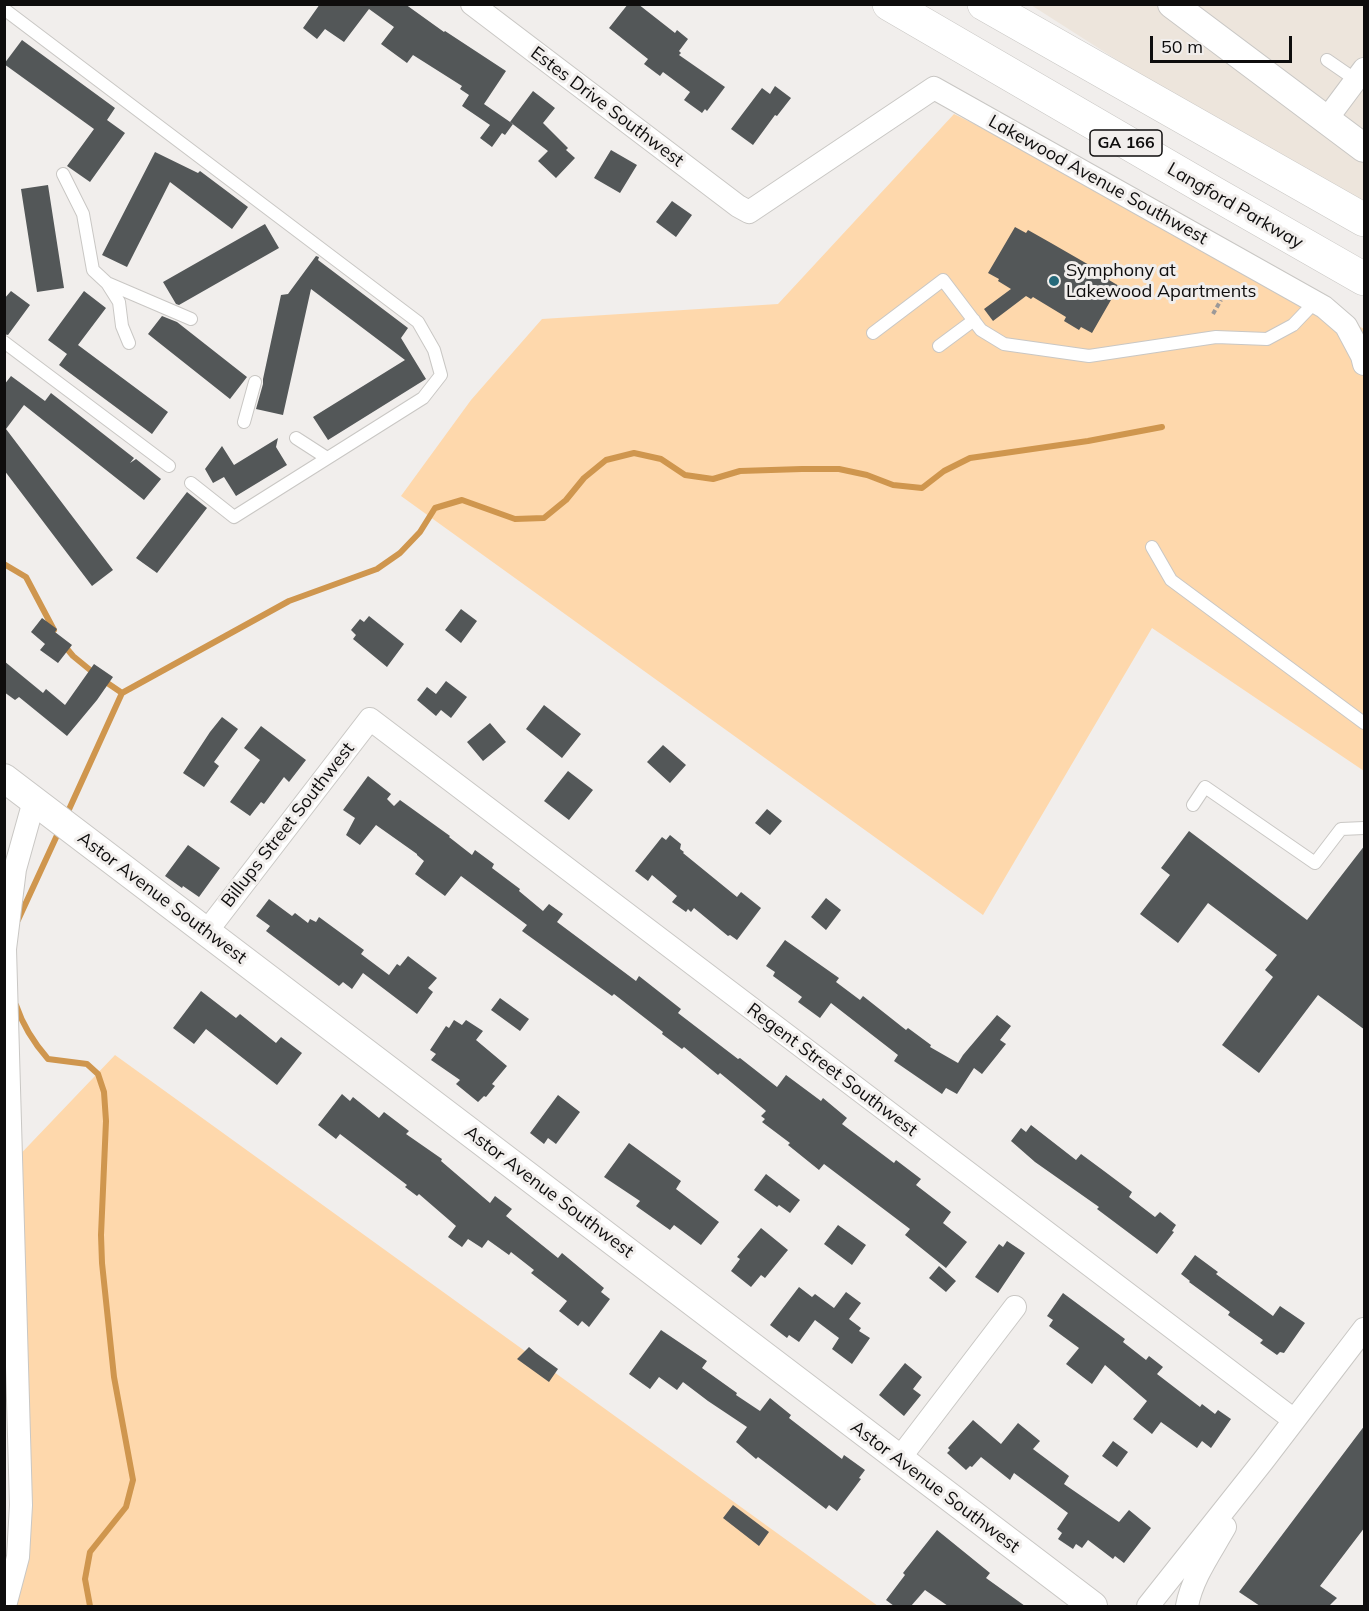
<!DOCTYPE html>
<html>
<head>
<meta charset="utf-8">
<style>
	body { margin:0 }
	#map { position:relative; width:1369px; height:1611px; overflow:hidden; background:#f1eeec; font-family:Mulish,sans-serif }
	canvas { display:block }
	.frame { position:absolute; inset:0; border:6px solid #0e0d0d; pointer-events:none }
	.scale { position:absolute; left:1150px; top:36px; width:142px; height:27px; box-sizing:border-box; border:3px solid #0e0d0d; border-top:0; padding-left:8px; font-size:18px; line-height:21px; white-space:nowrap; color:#0e0d0d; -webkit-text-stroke:4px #f1eeec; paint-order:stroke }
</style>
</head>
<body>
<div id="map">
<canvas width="1369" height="1611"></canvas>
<div class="frame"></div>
<div class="scale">50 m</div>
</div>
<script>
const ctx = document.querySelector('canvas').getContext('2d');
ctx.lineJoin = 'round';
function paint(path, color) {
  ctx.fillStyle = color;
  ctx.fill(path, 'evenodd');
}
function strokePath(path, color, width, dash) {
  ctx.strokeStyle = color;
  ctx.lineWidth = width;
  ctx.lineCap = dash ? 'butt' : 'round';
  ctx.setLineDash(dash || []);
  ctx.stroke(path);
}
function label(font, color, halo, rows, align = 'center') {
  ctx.font = font + ' Mulish,sans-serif';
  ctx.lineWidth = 6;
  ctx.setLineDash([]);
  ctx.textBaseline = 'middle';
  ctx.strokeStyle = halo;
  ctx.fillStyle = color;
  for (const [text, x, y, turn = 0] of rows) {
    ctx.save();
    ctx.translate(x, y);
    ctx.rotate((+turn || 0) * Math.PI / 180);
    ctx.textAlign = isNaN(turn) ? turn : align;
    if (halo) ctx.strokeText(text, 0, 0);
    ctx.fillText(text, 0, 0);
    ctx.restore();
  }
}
paint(new Path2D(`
	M 1031,5 L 1364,5 L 1364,206 L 1267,156 Z`), '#ede5dc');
paint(new Path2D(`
	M 954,114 L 1187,229 L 1364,329 L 1364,771 L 1152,628 L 983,915 L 401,496 L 471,400 L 542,319 L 778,304 Z
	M 115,1055 L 878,1606 L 5,1606 L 27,1560 L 10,1165 Z`), '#fed8ac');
strokePath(new Path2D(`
	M 4,564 L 26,577 L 54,630
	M 63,644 L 73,656 L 95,674
	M 103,680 L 122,693
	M 66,816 L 122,693 L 289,601 L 377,569 L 400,553 L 420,532 L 435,508 L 462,500 L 515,519 L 544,518 L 566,500 L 584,478 L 606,460 L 634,453 L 661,459 L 685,475 L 713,479 L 740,471 L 802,469 L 839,469 L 867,475 L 893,485 L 922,488 L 944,471 L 970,458 L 1088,441 L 1162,427
	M 18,920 L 59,831
	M 16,1005 C 23,1026 34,1043 48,1059 L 87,1064 L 98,1074 L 104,1092 L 106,1121 L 101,1235 L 102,1263 L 114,1377 L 133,1480 L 126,1507 L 90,1552 L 85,1579 L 90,1606`), '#cf964e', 6);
paint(new Path2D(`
	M 320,4 L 405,4 L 444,32 L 445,31 L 506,71 L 484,104 L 513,124 L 505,135 L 502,133 L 492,147 L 480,138 L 490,125 L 462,106 L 469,95 L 460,89 L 462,86 L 413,55 L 407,63 L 381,44 L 394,27 L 369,9 L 344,42 L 325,29 L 317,39 L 303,28 Z
	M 628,4 L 638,4 L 675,33 L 677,30 L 688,39 L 679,51 L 681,53 L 679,55 L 725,87 L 707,111 L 705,109 L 702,113 L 684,100 L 690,92 L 663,72 L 660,76 L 644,64 L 648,59 L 609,28 Z
	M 22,40 L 115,108 L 107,120 L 125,133 L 90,182 L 67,166 L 94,129 L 4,64 Z
	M 775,86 L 791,98 L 777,116 L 775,115 L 753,145 L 731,129 L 762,88 L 770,94 Z
	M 533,91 L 555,108 L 543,123 L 568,148 L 566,150 L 575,158 L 556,178 L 538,161 L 548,151 L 510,122 Z
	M 611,150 L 637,165 L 620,193 L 594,178 Z
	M 155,152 L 198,173 L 200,171 L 248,207 L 232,229 L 170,182 L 127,267 L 102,255 Z
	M 48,185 L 64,288 L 37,292 L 21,189 Z
	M 672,201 L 692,215 L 676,237 L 656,222 Z
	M 265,224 L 279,248 L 179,305 L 176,304 L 163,282 Z
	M 1015,227 L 1026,233 L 1028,230 L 1051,243 L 1110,277 L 1109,280 L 1119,286 L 1092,333 L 1081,327 L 1079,330 L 1064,321 L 1066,317 L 1033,297 L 1031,299 L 1026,296 L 993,321 L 984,309 L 1011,289 L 998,281 L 999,279 L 988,273 Z
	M 316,256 L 319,257 L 318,260 L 408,328 L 401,338 L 426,379 L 328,440 L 313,417 L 405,360 L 311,289 L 283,415 L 256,409 L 263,384 L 263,379 L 281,295 L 288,294 Z
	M 11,291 L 30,305 L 8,335 L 4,334 L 4,299 Z
	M 84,291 L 106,308 L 78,345 L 168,412 L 152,434 L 59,365 L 67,354 L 48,340 Z
	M 162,316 L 177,322 L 247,377 L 230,399 L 148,334 Z
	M 11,376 L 45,401 L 51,393 L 134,458 L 130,463 L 136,459 L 161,479 L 144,500 L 24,405 L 6,429 L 113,570 L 92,586 L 4,470 L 4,385 Z
	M 278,438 L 276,447 L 287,465 L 236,496 L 224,477 L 213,483 L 205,469 L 222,446 L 234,465 Z
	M 187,492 L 207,508 L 157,573 L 136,558 Z
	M 461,609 L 477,621 L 461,643 L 445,630 Z
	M 369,616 L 404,644 L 387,667 L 353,639 L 356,635 L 351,630 L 360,619 L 364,622 Z
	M 42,618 L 57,629 L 55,632 L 72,645 L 58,663 L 40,650 L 45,644 L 31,632 Z
	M 4,661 L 43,693 L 46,689 L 65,705 L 94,664 L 113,677 L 97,700 L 67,736 L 19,697 L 15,700 L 4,692 Z
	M 446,681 L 467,697 L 451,718 L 441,710 L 436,716 L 417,700 L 427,687 L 436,694 Z
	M 544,705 L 581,734 L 562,758 L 526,729 Z
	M 222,717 L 238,729 L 214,762 L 219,766 L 204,787 L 183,773 L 210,732 Z
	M 490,723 L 506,742 L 483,761 L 467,742 Z
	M 261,726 L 306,760 L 289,782 L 284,777 L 264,804 L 261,802 L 250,816 L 230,802 L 260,760 L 244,748 Z
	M 663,745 L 686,765 L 670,783 L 647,762 Z
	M 568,771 L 593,790 L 569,820 L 544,801 Z
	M 368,776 L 391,794 L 387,799 L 394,806 L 400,800 L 450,836 L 449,837 L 472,855 L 475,850 L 494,864 L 492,868 L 520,889 L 519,891 L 543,911 L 549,904 L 563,914 L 557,922 L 636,981 L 639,976 L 681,1009 L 678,1013 L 738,1059 L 740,1058 L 777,1087 L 786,1075 L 821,1101 L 823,1098 L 847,1118 L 842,1124 L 894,1163 L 896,1160 L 921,1179 L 916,1185 L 951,1212 L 943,1223 L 967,1242 L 946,1268 L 905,1235 L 910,1229 L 824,1164 L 819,1170 L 788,1145 L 790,1143 L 762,1122 L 765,1119 L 761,1116 L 766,1111 L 720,1073 L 718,1075 L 684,1047 L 682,1049 L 662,1034 L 663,1032 L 614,994 L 612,996 L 522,931 L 527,925 L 461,876 L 445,896 L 415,874 L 424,861 L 417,855 L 417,854 L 376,825 L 360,845 L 346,835 L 355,818 L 343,810 Z
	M 767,809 L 782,821 L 770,835 L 755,823 Z
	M 1189,831 L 1307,920 L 1365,845 L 1365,1030 L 1318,995 L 1259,1073 L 1222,1045 L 1273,977 L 1265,970 L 1277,955 L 1208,903 L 1178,943 L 1140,914 L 1170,875 L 1161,868 Z
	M 670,835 L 681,844 L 680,849 L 684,852 L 683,853 L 737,897 L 741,892 L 761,908 L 737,940 L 730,935 L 728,936 L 694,908 L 691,912 L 688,909 L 686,912 L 672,902 L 677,896 L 652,875 L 648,881 L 635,871 L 662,837 L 666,840 Z
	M 188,845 L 220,868 L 199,897 L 183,886 L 182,888 L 165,876 Z
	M 826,898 L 841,910 L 826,930 L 811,917 Z
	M 269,899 L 292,916 L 295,913 L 308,923 L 310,919 L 316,922 L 319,917 L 364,950 L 361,954 L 389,975 L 397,964 L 400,966 L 408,956 L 437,978 L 428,988 L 433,992 L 417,1014 L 363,973 L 352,989 L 343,982 L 339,986 L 266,931 L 270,926 L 256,916 Z
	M 785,940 L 839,978 L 836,982 L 860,1000 L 863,996 L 906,1030 L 908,1028 L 931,1045 L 930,1047 L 958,1063 L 963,1055 L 997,1015 L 1011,1026 L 1000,1040 L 1006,1044 L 982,1074 L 974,1068 L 957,1094 L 946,1088 L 942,1094 L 894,1061 L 898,1055 L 831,1003 L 820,1018 L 798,1002 L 802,997 L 773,976 L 775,972 L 766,966 Z
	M 201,991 L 236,1018 L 240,1014 L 276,1043 L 281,1037 L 302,1053 L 277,1085 L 206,1029 L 194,1044 L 173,1028 Z
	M 500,998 L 529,1019 L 520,1031 L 491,1010 Z
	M 454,1020 L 462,1025 L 466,1020 L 483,1031 L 476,1040 L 507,1066 L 492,1084 L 495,1086 L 486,1097 L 484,1096 L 478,1102 L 456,1084 L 460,1080 L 431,1060 L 436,1054 L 430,1050 L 446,1026 L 449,1028 Z
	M 342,1094 L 350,1101 L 353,1097 L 379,1118 L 384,1112 L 409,1131 L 406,1134 L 442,1159 L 441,1161 L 490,1203 L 495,1196 L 512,1209 L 506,1216 L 558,1258 L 562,1253 L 604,1288 L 601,1292 L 610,1299 L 589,1327 L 582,1321 L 578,1326 L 559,1311 L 567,1301 L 531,1273 L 534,1270 L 511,1252 L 509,1255 L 488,1240 L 482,1248 L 468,1239 L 462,1247 L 448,1237 L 456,1226 L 419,1194 L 417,1196 L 405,1187 L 407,1185 L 340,1134 L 336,1139 L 318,1125 Z
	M 558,1095 L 580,1112 L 556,1144 L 548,1138 L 544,1144 L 530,1133 Z
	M 1031,1125 L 1076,1160 L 1081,1154 L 1104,1171 L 1132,1192 L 1129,1197 L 1155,1217 L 1160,1212 L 1176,1225 L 1172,1231 L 1174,1232 L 1157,1254 L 1097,1209 L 1099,1207 L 1035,1162 L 1011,1141 L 1021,1128 L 1026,1132 Z
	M 629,1143 L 681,1181 L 676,1189 L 719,1222 L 701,1245 L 674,1225 L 670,1230 L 636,1206 L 640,1201 L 604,1177 Z
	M 766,1174 L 800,1200 L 790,1213 L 779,1205 L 777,1207 L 754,1190 Z
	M 838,1225 L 866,1245 L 852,1265 L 824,1244 Z
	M 761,1228 L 788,1250 L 765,1278 L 761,1275 L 751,1287 L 731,1271 L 740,1259 L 737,1257 Z
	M 1007,1241 L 1025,1253 L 998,1293 L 975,1277 L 999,1244 L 1003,1247 Z
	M 1195,1255 L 1218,1272 L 1216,1274 L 1273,1316 L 1280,1306 L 1305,1323 L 1284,1353 L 1280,1352 L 1277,1355 L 1260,1343 L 1263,1340 L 1228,1315 L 1230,1312 L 1189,1282 L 1190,1281 L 1181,1274 Z
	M 939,1266 L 956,1281 L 946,1292 L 929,1278 Z
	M 799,1287 L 812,1297 L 815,1294 L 834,1308 L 846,1292 L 861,1303 L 849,1319 L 861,1328 L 859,1331 L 870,1338 L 852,1364 L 832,1349 L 839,1338 L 815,1320 L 799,1342 L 789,1335 L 787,1338 L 770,1325 Z
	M 1063,1293 L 1125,1339 L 1123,1342 L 1146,1360 L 1149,1356 L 1163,1367 L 1157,1374 L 1200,1407 L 1202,1404 L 1215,1414 L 1218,1410 L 1231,1419 L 1211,1448 L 1202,1441 L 1197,1448 L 1161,1422 L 1152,1434 L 1133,1419 L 1147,1401 L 1105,1365 L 1092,1384 L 1066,1364 L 1079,1348 L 1049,1326 L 1053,1320 L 1047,1316 Z
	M 661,1330 L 707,1361 L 702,1368 L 737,1393 L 736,1395 L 760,1411 L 770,1398 L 791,1415 L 789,1418 L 842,1459 L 844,1455 L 865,1470 L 859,1478 L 861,1479 L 837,1511 L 829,1505 L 826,1509 L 758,1457 L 756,1459 L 736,1442 L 747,1427 L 708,1401 L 683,1382 L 677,1390 L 659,1377 L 650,1389 L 629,1374 Z
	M 529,1347 L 536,1353 L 558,1369 L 549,1382 L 517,1359 Z
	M 905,1363 L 922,1377 L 913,1389 L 921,1395 L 904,1416 L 879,1395 Z
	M 973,1420 L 1001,1444 L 1018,1423 L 1040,1441 L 1033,1449 L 1069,1476 L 1064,1484 L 1119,1522 L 1129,1510 L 1151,1528 L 1124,1563 L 1115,1556 L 1113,1559 L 1088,1540 L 1082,1548 L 1076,1544 L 1073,1549 L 1058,1539 L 1062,1533 L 1057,1529 L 1068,1513 L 1014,1473 L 1010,1480 L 981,1457 L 972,1467 L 970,1466 L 966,1470 L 947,1453 L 950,1450 L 948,1448 Z
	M 1365,1425 L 1365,1527 L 1320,1586 L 1337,1598 L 1329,1606 L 1260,1606 L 1239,1592 Z
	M 1113,1441 L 1128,1452 L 1117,1467 L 1102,1456 Z
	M 733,1505 L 769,1532 L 759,1546 L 723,1518 Z
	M 937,1530 L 990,1573 L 986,1578 L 1025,1606 L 948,1606 L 925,1590 L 911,1606 L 894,1606 L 886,1600 L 905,1575 L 903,1573 Z`), '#535758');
const service = new Path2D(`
	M 4,9 L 418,322 L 434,350 L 441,375 L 423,398 L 234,517 L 191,483
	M 1327,60 L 1356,80
	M 63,174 L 83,214 L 93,270 L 107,283 L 119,302 L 122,326 L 129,343
	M 107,283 L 191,319
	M 873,333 L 943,280 L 981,330 L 1004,344 L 1089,356 L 1216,337 L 1267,339 L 1293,325 L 1315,302
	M 4,342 L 169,466
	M 939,346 L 974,320
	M 244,422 L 255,382
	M 296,438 L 327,458
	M 1152,547 L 1171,580 L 1364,723
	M 1193,805 L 1205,787 L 1315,863 L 1341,829 L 1364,828`);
const minor = new Path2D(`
	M 472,4 L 738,206 L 749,212 L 934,88 L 1324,307 L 1346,326 L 1362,356 L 1364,364
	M 1326,120 L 1364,69
	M 207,931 L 370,719 L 1294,1420
	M 899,1459 L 1015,1307
	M 5,1606 L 18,1557 L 21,1505 L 5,949 L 15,869 L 34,801
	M 1148,1606 L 1263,1461 L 1364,1329
	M 1187,1606 C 1192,1578 1211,1552 1225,1527`);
const tertiary = new Path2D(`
	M 1172,4 L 1364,148
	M 4,778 L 1093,1606`);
const motorway = new Path2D(`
	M 889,4 L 1212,192 L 1364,279
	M 984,4 L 1364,220`);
strokePath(service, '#c9c7c4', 14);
strokePath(minor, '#c9c7c4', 24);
strokePath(tertiary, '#c9c7c4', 30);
strokePath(motorway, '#c9c7c4', 34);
strokePath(new Path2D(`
	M 1213,314 L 1221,300`), '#9c9998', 4, [4.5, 3]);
strokePath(service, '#fff', 12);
strokePath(minor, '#fff', 22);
strokePath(tertiary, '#fff', 28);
strokePath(motorway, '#fff', 33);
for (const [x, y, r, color] of [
	[1054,281,6,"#25697a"]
]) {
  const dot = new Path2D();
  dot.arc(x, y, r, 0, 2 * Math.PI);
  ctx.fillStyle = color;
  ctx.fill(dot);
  strokePath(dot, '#f1eeec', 2);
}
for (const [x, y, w] of [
	[1126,143,72]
]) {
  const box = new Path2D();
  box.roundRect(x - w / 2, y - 13, w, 26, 4.5);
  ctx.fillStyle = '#f1eeec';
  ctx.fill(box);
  strokePath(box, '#0e0d0d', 1.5);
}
label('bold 16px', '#0e0d0d', null, [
	["GA 166",1126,143]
]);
label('18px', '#0e0d0d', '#f1eeec', [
	["Estes Drive Southwest",607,107,37],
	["Lakewood Avenue Southwest",1098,180,29],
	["Langford Parkway",1235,206,30],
	["Billups Street Southwest",288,825,-52],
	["Astor Avenue Southwest",162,898,37],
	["Regent Street Southwest",832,1070,37],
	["Astor Avenue Southwest",549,1192,37],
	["Astor Avenue Southwest",935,1487,37]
]);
label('18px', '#0e0d0d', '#f1eeec', [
	["Symphony at",1066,271],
	["Lakewood Apartments",1066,292]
], 'left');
</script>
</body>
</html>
